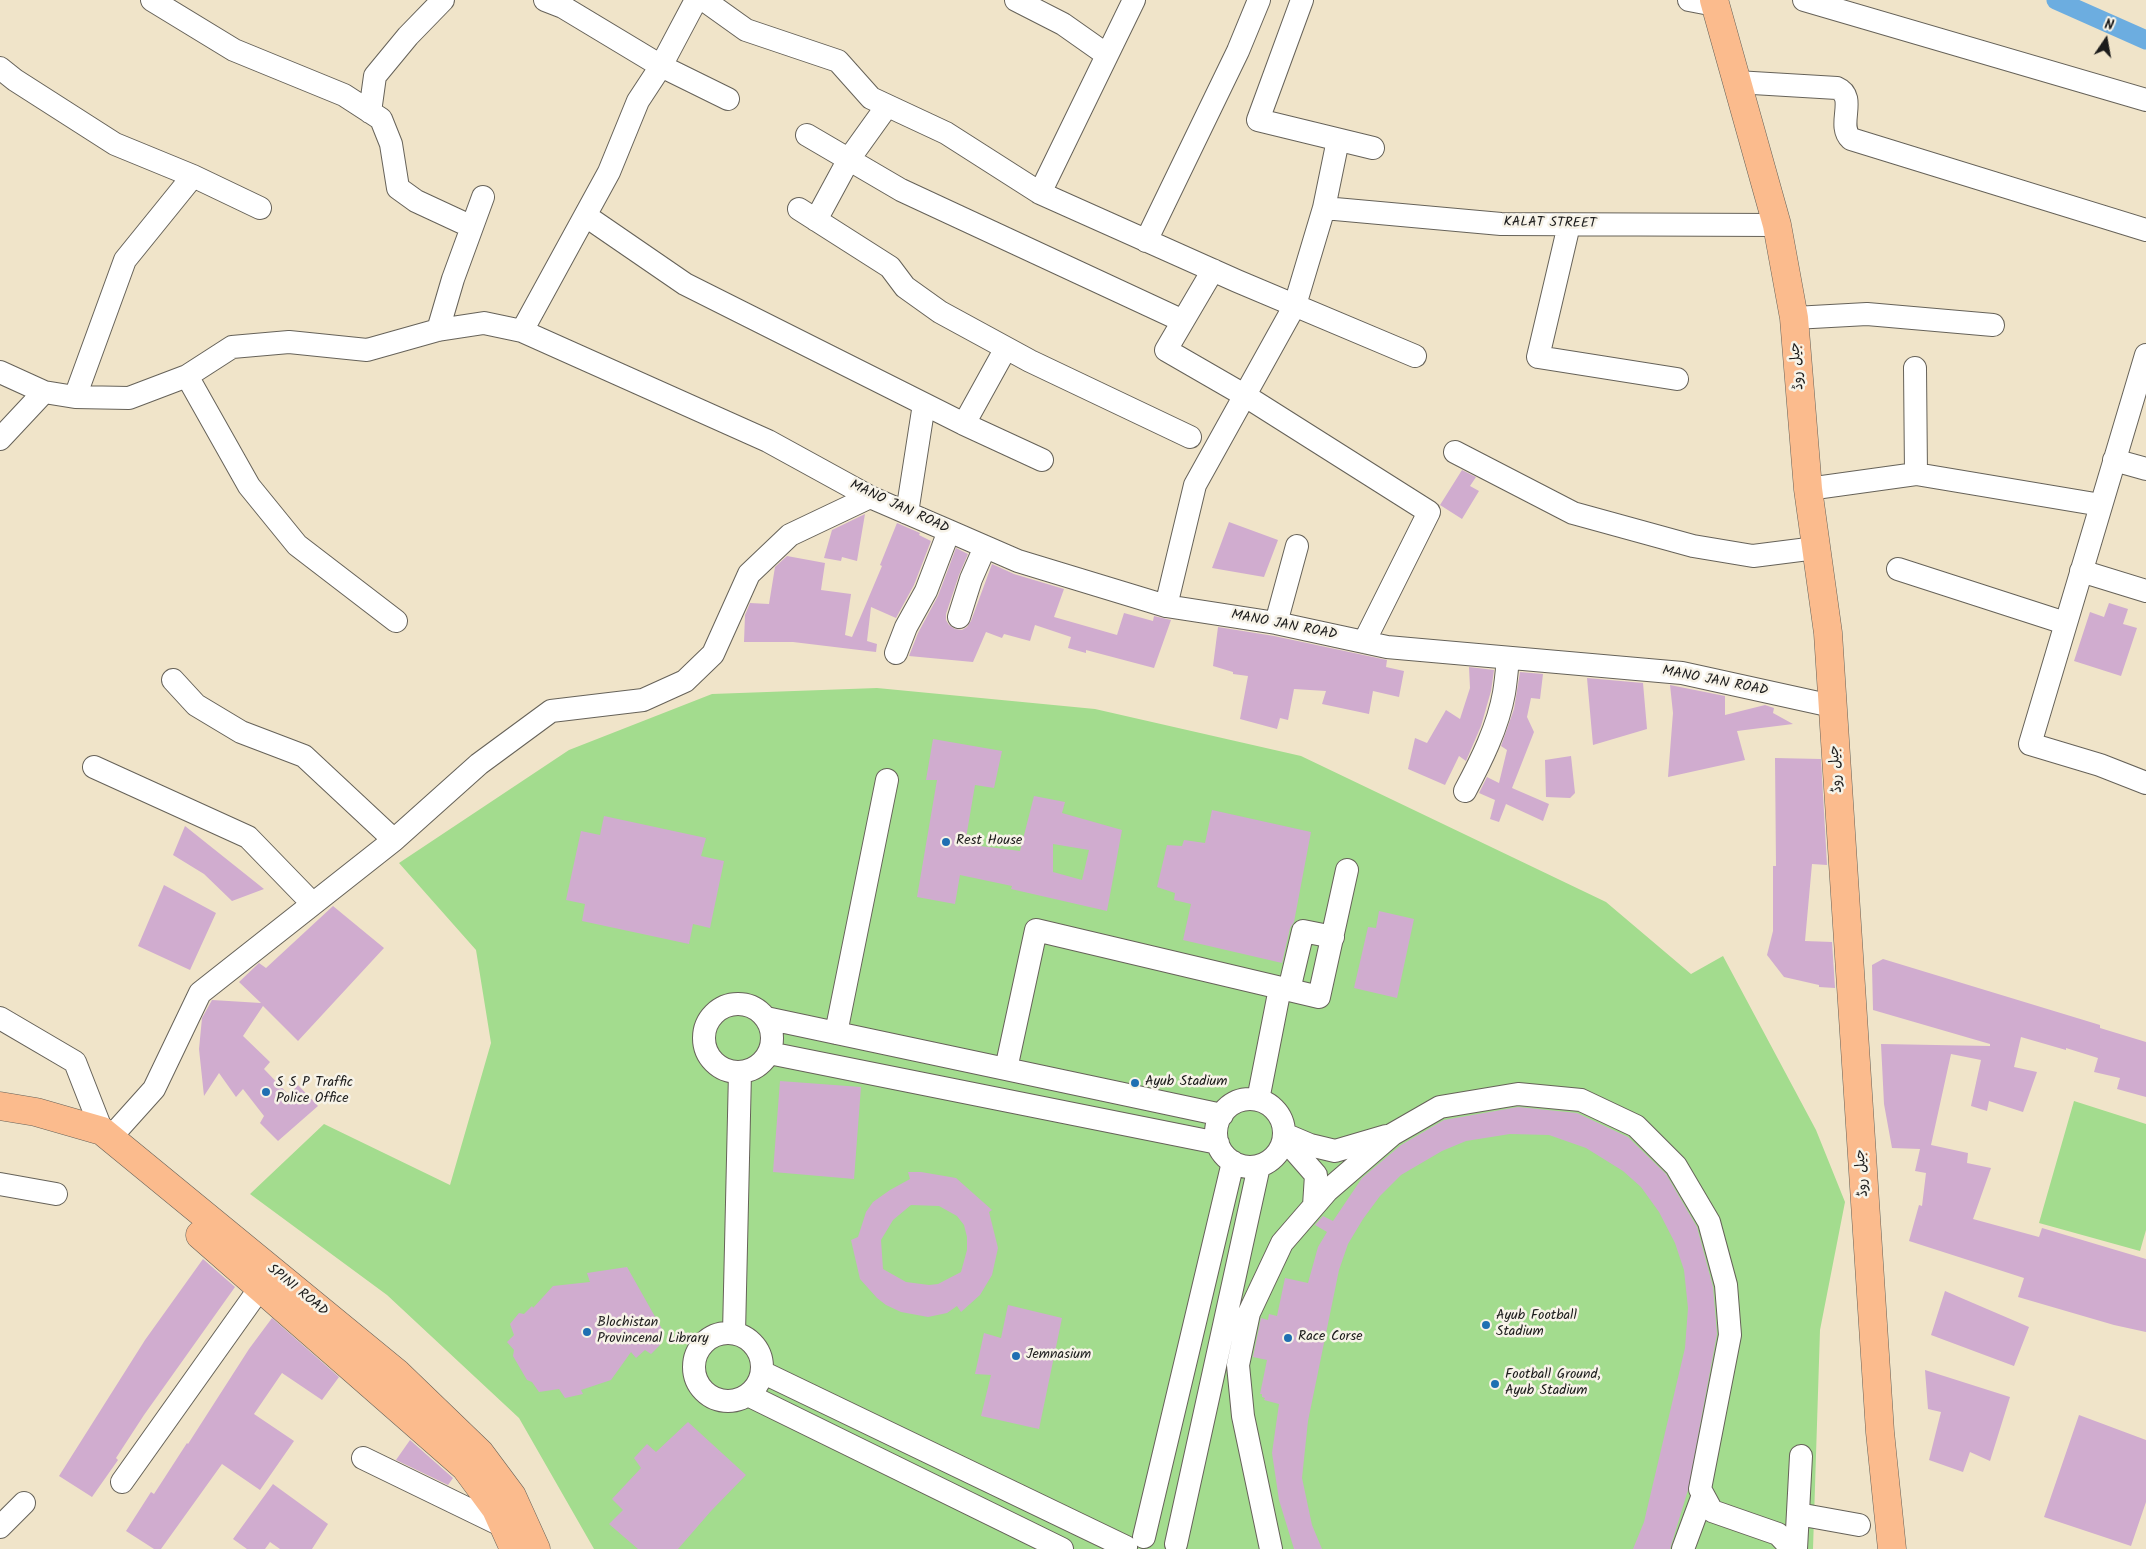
<!DOCTYPE html>
<html>
<head>
<meta charset="utf-8">
<style>
	body { margin:0 }
	#map { position:relative; width:2146px; height:1549px; overflow:hidden; background:#f0e4c9; font-family:Kalam,sans-serif }
	canvas { display:block }
	.north { position:absolute; left:2081px; top:15px; width:50px; height:50px; -webkit-text-stroke:4px #f7f3e8; paint-order:stroke; rotate:12deg; font-size:14px; font-weight:700; line-height:20px; text-align:center; color:#1c1c1c }
	.north::after { content:''; display:block; margin:auto; width:18px; height:22px; background:#1c1c1c; clip-path:polygon(50% 0,100% 100%,50% 72%,0 100%) }
</style>
</head>
<body>
<div id="map">
<canvas width="2146" height="1549"></canvas>
<div class="north">N</div>
</div>
<script>
const ctx = document.querySelector('canvas').getContext('2d');
ctx.lineJoin = 'round';
function paint(path, color) {
  ctx.fillStyle = color;
  ctx.fill(path, 'evenodd');
}
function strokePath(path, color, width, dash) {
  ctx.strokeStyle = color;
  ctx.lineWidth = width;
  ctx.lineCap = dash ? 'butt' : 'round';
  ctx.setLineDash(dash || []);
  ctx.stroke(path);
}
function label(font, color, halo, rows, align = 'center') {
  ctx.font = font + ' Kalam,"Playpen Sans Arabic",sans-serif';
  ctx.lineWidth = 5;
  ctx.setLineDash([]);
  ctx.textBaseline = 'middle';
  ctx.strokeStyle = halo;
  ctx.fillStyle = color;
  for (const [text, x, y, turn = 0] of rows) {
    ctx.save();
    ctx.translate(x, y);
    ctx.rotate((+turn || 0) * Math.PI / 180);
    ctx.textAlign = isNaN(turn) ? turn : align;
    if (halo) ctx.strokeText(text, 0, 0);
    ctx.fillText(text, 0, 0);
    ctx.restore();
  }
}
paint(new Path2D(`
	M 877,688 L 1095,709 L 1301,756 L 1606,902 L 1691,974 L 1723,956 L 1816,1130 L 1845,1202 L 1820,1330 L 1813,1549 L 594,1549 L 519,1418 L 387,1295 L 250,1194 L 324,1124 L 450,1185 L 491,1043 L 476,950 L 399,863 L 569,750 L 712,694 Z
	M 2074,1101 L 2146,1124 L 2146,1230 L 2140,1251 L 2039,1223 Z`), '#a3dc8e');
strokePath(new Path2D(`
	M 2056,0 L 2146,40`), '#6cade0', 19);
paint(new Path2D(`
	M 1462,470 L 1476,477 L 1470,486 L 1479,491 L 1462,519 L 1440,505 Z
	M 865,514 L 857,561 L 842,557 L 841,561 L 824,558 L 832,530 Z
	M 1229,522 L 1278,540 L 1264,577 L 1212,568 Z
	M 897,523 L 920,533 L 919,535 L 931,541 L 914,585 L 896,618 L 871,607 L 867,641 L 877,644 L 876,652 L 793,642 L 744,642 L 745,615 L 750,603 L 769,604 L 775,567 L 787,556 L 825,563 L 821,590 L 851,594 L 845,635 L 852,637 L 882,566 L 880,565 Z
	M 956,548 L 968,554 L 959,575 L 946,614 L 946,620 L 949,625 L 955,629 L 962,630 L 967,627 L 971,621 L 992,564 L 1014,574 L 1064,589 L 1054,617 L 1117,635 L 1124,613 L 1153,621 L 1154,616 L 1171,620 L 1154,668 L 1086,650 L 1086,653 L 1068,648 L 1071,637 L 1035,625 L 1030,641 L 1004,634 L 1002,638 L 986,632 L 973,662 L 909,656 L 918,633 L 938,596 Z
	M 2109,603 L 2128,609 L 2123,624 L 2137,628 L 2121,676 L 2074,661 L 2090,612 L 2104,617 Z
	M 1218,627 L 1274,636 L 1387,660 L 1386,667 L 1404,671 L 1399,697 L 1373,691 L 1369,714 L 1322,704 L 1326,691 L 1294,689 L 1288,720 L 1280,718 L 1277,729 L 1240,719 L 1248,676 L 1233,674 L 1233,672 L 1213,666 Z
	M 1469,667 L 1494,670 L 1491,691 L 1481,726 L 1466,761 L 1459,756 L 1445,785 L 1408,769 L 1415,738 L 1427,743 L 1446,710 L 1460,719 L 1470,688 Z
	M 1520,672 L 1543,674 L 1540,699 L 1531,698 L 1527,717 L 1534,732 L 1512,788 L 1549,804 L 1543,821 L 1506,804 L 1499,822 L 1490,819 L 1495,800 L 1479,793 L 1487,777 L 1499,783 L 1507,750 L 1501,746 L 1514,709 Z
	M 1587,678 L 1643,683 L 1647,729 L 1593,745 Z
	M 1670,685 L 1725,696 L 1725,715 L 1765,705 L 1774,708 L 1773,713 L 1793,724 L 1737,731 L 1745,760 L 1668,777 L 1673,713 Z
	M 933,739 L 1002,751 L 994,788 L 975,785 L 965,844 L 1020,851 L 1034,796 L 1065,802 L 1062,813 L 1122,830 L 1107,911 L 1011,889 L 1012,886 L 960,875 L 955,904 L 917,897 L 937,780 L 926,780 ZM 1053,844 L 1089,850 L 1082,880 L 1053,872 Z
	M 1571,756 L 1575,793 L 1570,798 L 1546,797 L 1545,760 Z
	M 1775,758 L 1821,759 L 1827,865 L 1812,864 L 1805,941 L 1832,942 L 1835,988 L 1819,987 L 1819,985 L 1784,977 L 1767,955 L 1773,931 L 1773,866 L 1776,866 Z
	M 1212,810 L 1311,832 L 1294,922 L 1290,928 L 1282,963 L 1183,940 L 1191,904 L 1174,900 L 1175,893 L 1157,887 L 1167,845 L 1182,846 L 1184,840 L 1205,843 Z
	M 604,816 L 706,838 L 701,856 L 724,861 L 710,928 L 693,924 L 689,944 L 582,921 L 585,904 L 566,900 L 581,831 L 600,835 Z
	M 185,826 L 264,889 L 232,901 L 204,874 L 173,855 Z
	M 164,885 L 216,913 L 190,970 L 138,946 Z
	M 333,906 L 384,948 L 298,1041 L 263,1006 L 243,1036 L 270,1062 L 264,1069 L 289,1095 L 298,1085 L 318,1106 L 278,1141 L 260,1123 L 264,1116 L 243,1089 L 236,1097 L 219,1073 L 204,1096 L 199,1049 L 202,1018 L 212,1000 L 261,1003 L 239,982 L 259,963 L 266,968 Z
	M 1379,911 L 1414,919 L 1397,998 L 1354,988 L 1368,927 L 1376,928 Z
	M 1883,959 L 2100,1025 L 2100,1028 L 2146,1042 L 2146,1097 L 2117,1089 L 2120,1078 L 2094,1072 L 2098,1058 L 2066,1048 L 2066,1050 L 2021,1037 L 2014,1067 L 2037,1072 L 2023,1112 L 1989,1101 L 1987,1111 L 1971,1106 L 1981,1060 L 1951,1054 L 1931,1145 L 1968,1153 L 1967,1163 L 1991,1168 L 1973,1219 L 2039,1237 L 2042,1228 L 2146,1259 L 2146,1332 L 2114,1325 L 2018,1297 L 2024,1278 L 1909,1241 L 1919,1205 L 1922,1206 L 1926,1173 L 1915,1171 L 1920,1149 L 1892,1148 L 1884,1104 L 1881,1044 L 1990,1046 L 1990,1044 L 1873,1010 L 1872,965 Z
	M 780,1081 L 861,1087 L 854,1179 L 773,1172 Z
	M 1518,1107 L 1577,1113 L 1628,1137 L 1666,1174 L 1697,1227 L 1713,1287 L 1717,1334 L 1688,1490 L 1670,1549 L 1633,1549 L 1644,1522 L 1685,1348 L 1688,1308 L 1684,1270 L 1675,1243 L 1659,1212 L 1641,1187 L 1623,1171 L 1586,1148 L 1549,1135 L 1510,1134 L 1466,1141 L 1442,1151 L 1401,1175 L 1380,1196 L 1363,1219 L 1348,1244 L 1339,1270 L 1308,1421 L 1302,1478 L 1312,1525 L 1322,1549 L 1294,1549 L 1279,1500 L 1272,1453 L 1279,1404 L 1264,1400 L 1265,1398 L 1262,1397 L 1262,1394 L 1260,1394 L 1267,1360 L 1253,1357 L 1261,1318 L 1268,1320 L 1269,1314 L 1277,1316 L 1285,1278 L 1308,1283 L 1318,1247 L 1327,1232 L 1315,1225 L 1323,1216 L 1333,1221 L 1362,1178 L 1401,1145 L 1444,1120 Z
	M 908,1172 L 921,1172 L 956,1178 L 992,1210 L 989,1212 L 998,1248 L 992,1275 L 980,1295 L 961,1312 L 957,1306 L 947,1313 L 928,1317 L 901,1312 L 886,1305 L 877,1298 L 860,1279 L 851,1240 L 858,1237 L 866,1212 L 873,1202 L 890,1190 L 910,1179 ZM 911,1205 L 939,1206 L 957,1216 L 964,1225 L 967,1237 L 967,1250 L 961,1272 L 938,1284 L 929,1285 L 906,1282 L 883,1269 L 881,1240 L 893,1220 Z
	M 203,1259 L 235,1287 L 144,1415 L 116,1458 L 118,1460 L 92,1497 L 59,1476 L 145,1340 Z
	M 627,1267 L 662,1329 L 656,1340 L 660,1345 L 651,1354 L 645,1350 L 636,1358 L 631,1352 L 611,1380 L 581,1390 L 583,1394 L 565,1398 L 559,1389 L 539,1392 L 532,1382 L 527,1380 L 513,1356 L 514,1350 L 507,1342 L 514,1335 L 510,1324 L 519,1313 L 524,1314 L 532,1306 L 533,1308 L 553,1286 L 590,1282 L 587,1273 Z
	M 1945,1291 L 2029,1327 L 2014,1366 L 1931,1335 Z
	M 1008,1305 L 1062,1318 L 1039,1429 L 981,1416 L 991,1375 L 975,1374 L 984,1333 L 1001,1338 Z
	M 272,1318 L 339,1377 L 322,1400 L 282,1373 L 254,1414 L 294,1441 L 260,1490 L 222,1464 L 161,1549 L 154,1549 L 126,1531 L 151,1492 L 154,1494 L 187,1443 L 188,1444 L 249,1349 Z
	M 1925,1370 L 2010,1397 L 1990,1461 L 1970,1452 L 1963,1472 L 1929,1460 L 1941,1412 L 1928,1409 Z
	M 2079,1415 L 2146,1440 L 2146,1502 L 2131,1546 L 2044,1517 Z
	M 688,1422 L 746,1475 L 711,1511 L 678,1549 L 638,1549 L 609,1524 L 623,1510 L 612,1499 L 641,1468 L 634,1458 L 647,1444 L 656,1452 Z
	M 410,1440 L 453,1478 L 448,1485 L 396,1460 Z
	M 273,1484 L 328,1524 L 312,1549 L 280,1549 L 270,1542 L 265,1549 L 247,1549 L 233,1539 Z`), '#d0accf');
const minor = new Path2D(`
	M 152,0 L 234,50 L 344,95 L 381,119 L 391,144 L 398,188 L 416,201 L 472,227
	M 545,0 L 563,7 L 661,66 L 728,99
	M 704,0 L 746,30 L 838,61 L 871,98 L 946,133 L 1040,193 L 1237,281 L 1415,356
	M 1016,0 L 1063,24 L 1107,55
	M 1302,0 L 1258,120 L 1373,148
	M 1689,0 L 1715,5
	M 1804,0 L 2146,100
	M 0,68 L 15,80 L 115,144 L 193,176 L 260,208
	M 1736,82 L 1837,88 C 1858,97 1836,125 1851,139 L 2146,230
	M 370,112 L 375,76 L 408,36 L 443,0
	M 807,135 L 901,190 L 1183,321
	M 1040,193 L 1134,0
	M 1324,208 L 1501,224 L 1777,225
	M 799,209 L 890,267 L 905,287 L 940,312 L 1030,361 L 1190,437
	M 586,216 L 685,284 L 964,424 L 1042,460
	M 816,220 L 849,159 L 887,106
	M 1569,225 L 1538,357 L 1677,379
	M 1146,241 L 1238,51 L 1259,0
	M 1213,270 L 1166,350 L 1244,395 L 1429,512 L 1364,642
	M 1794,318 L 1867,314 L 1993,325
	M 438,330 L 453,279 L 483,197
	M 522,331 L 609,172 L 638,101 L 661,66 L 696,0
	M 2146,355 L 2030,744 L 2100,765 L 2146,783
	M 1915,368 L 1916,474
	M 0,372 L 44,392 L 75,397 L 129,398 L 187,376 L 232,347 L 289,342 L 367,350 L 438,330 L 484,323 L 522,331 L 768,441 L 870,497 L 949,531 L 1018,561 L 1166,606 L 1276,623 L 1387,647 L 1682,673 L 1832,706
	M 187,376 L 249,486 L 297,545 L 396,621
	M 75,397 L 125,260 L 193,176
	M 964,424 L 1006,348
	M 0,439 L 44,392
	M 1455,452 L 1573,513 L 1693,546 L 1753,556 L 1816,548
	M 2114,460 L 2146,469
	M 1808,489 L 1916,474 L 2101,505
	M 907,513 L 924,404
	M 1898,569 L 2065,623
	M 2081,571 L 2146,591
	M 1166,606 L 1195,485 L 1295,305 L 1324,208 L 1338,140
	M 959,617 L 971,579 L 985,547
	M 1276,623 L 1297,546
	M 896,653 L 906,627 L 926,591 L 949,531
	M 173,680 L 196,705 L 241,732 L 304,756 L 394,840
	M 94,767 L 248,837 L 312,903
	M 1465,791 C 1481,761 1498,727 1504,693 C 1506,681 1507,669 1508,658
	M 1289,990 L 1303,931 L 1333,937
	M704 1038a34 34 0 1 1 68 0a34 34 0 1 1-68 0Z
	M 0,1018 L 75,1062 L 102,1131
	M 766,1018 L 1222,1115
	M 836,1033 L 887,780
	M 769,1053 L 1218,1143
	M 1006,1069 L 1036,930 L 1319,997 L 1347,870
	M1216 1133a34 34 0 1 1 68 0a34 34 0 1 1-68 0Z
	M 1258,1100 L 1280,988
	M 1284,1134 L 1310,1145 L 1335,1151 L 1386,1136
	M 110,1138 L 154,1089 L 200,993 L 394,840 L 479,764 L 551,711 L 643,700 L 685,681 L 713,654 L 749,574 L 790,535 L 870,497
	M 1284,1141 L 1295,1151 L 1316,1175 L 1314,1206
	M 0,1184 L 56,1194
	M694 1367a34 34 0 1 1 68 0a34 34 0 1 1-68 0Z
	M 734,1333 L 740,1072
	M 762,1372 L 1126,1547
	M 748,1395 L 1062,1549
	M 363,1458 L 503,1526
	M 122,1482 L 260,1288
	M 1798,1514 L 1859,1525
	M 0,1527 L 24,1503
	M 1144,1537 L 1233,1162
	M 1176,1544 L 1259,1166
	M 1271,1549 L 1243,1416 L 1238,1365 L 1249,1313 L 1282,1243 L 1327,1191 L 1393,1134 L 1440,1107 L 1518,1094 L 1581,1100 L 1636,1126 L 1676,1166 L 1709,1222 L 1726,1285 L 1730,1335 L 1700,1489 L 1712,1511 L 1778,1534 L 1792,1549
	M 1683,1549 L 1703,1495
	M 1796,1549 L 1801,1456`);
const major = new Path2D(`
	M 1714,0 L 1777,225 L 1794,318 L 1808,489 L 1828,633 L 1880,1432 L 1892,1549
	M 0,1106 L 36,1112 L 102,1131 L 397,1373 L 480,1453 L 512,1496 L 536,1549
	M 200,1235 L 465,1467 L 496,1509 L 514,1549`);
strokePath(minor, '#666259', 24);
strokePath(major, '#666259', 29);
strokePath(minor, '#fff', 22);
strokePath(major, '#fbbb8d', 28);
for (const [x, y, r, color] of [
	[946,842,5,"#1f6fb2"],
	[1135,1083,5,"#1f6fb2"],
	[266,1092,5,"#1f6fb2"],
	[1486,1325,5,"#1f6fb2"],
	[587,1332,5,"#1f6fb2"],
	[1288,1338,5,"#1f6fb2"],
	[1016,1356,5,"#1f6fb2"],
	[1495,1384,5,"#1f6fb2"]
]) {
  const dot = new Path2D();
  dot.arc(x, y, r, 0, 2 * Math.PI);
  ctx.fillStyle = color;
  ctx.fill(dot);
  strokePath(dot, '#f7f3e8', 2);
}
label('14px', '#1c1c1c', '#f7f3e8', [
	["KALAT STREET",1550,224,1],
	["جیل روڈ",1798,366,-95],
	["MANO JAN ROAD",899,508,25],
	["MANO JAN ROAD",1284,626,11],
	["MANO JAN ROAD",1715,682,11],
	["جیل روڈ",1837,769,-94],
	["جیل روڈ",1863,1173,-94],
	["SPINI ROAD",297,1291,39]
]);
label('14px', '#1c1c1c', '#f7f3e8', [
	["Rest House",956,842],
	["Ayub Stadium",1145,1083],
	["S S P Traffic",276,1084],
	["Police Office",276,1100],
	["Ayub Football",1496,1317],
	["Stadium",1496,1333],
	["Blochistan",597,1324],
	["Provincenal Library",597,1340],
	["Race Corse",1298,1338],
	["Jemnasium",1026,1356],
	["Football Ground,",1505,1376],
	["Ayub Stadium",1505,1392]
], 'left');
</script>
</body>
</html>
